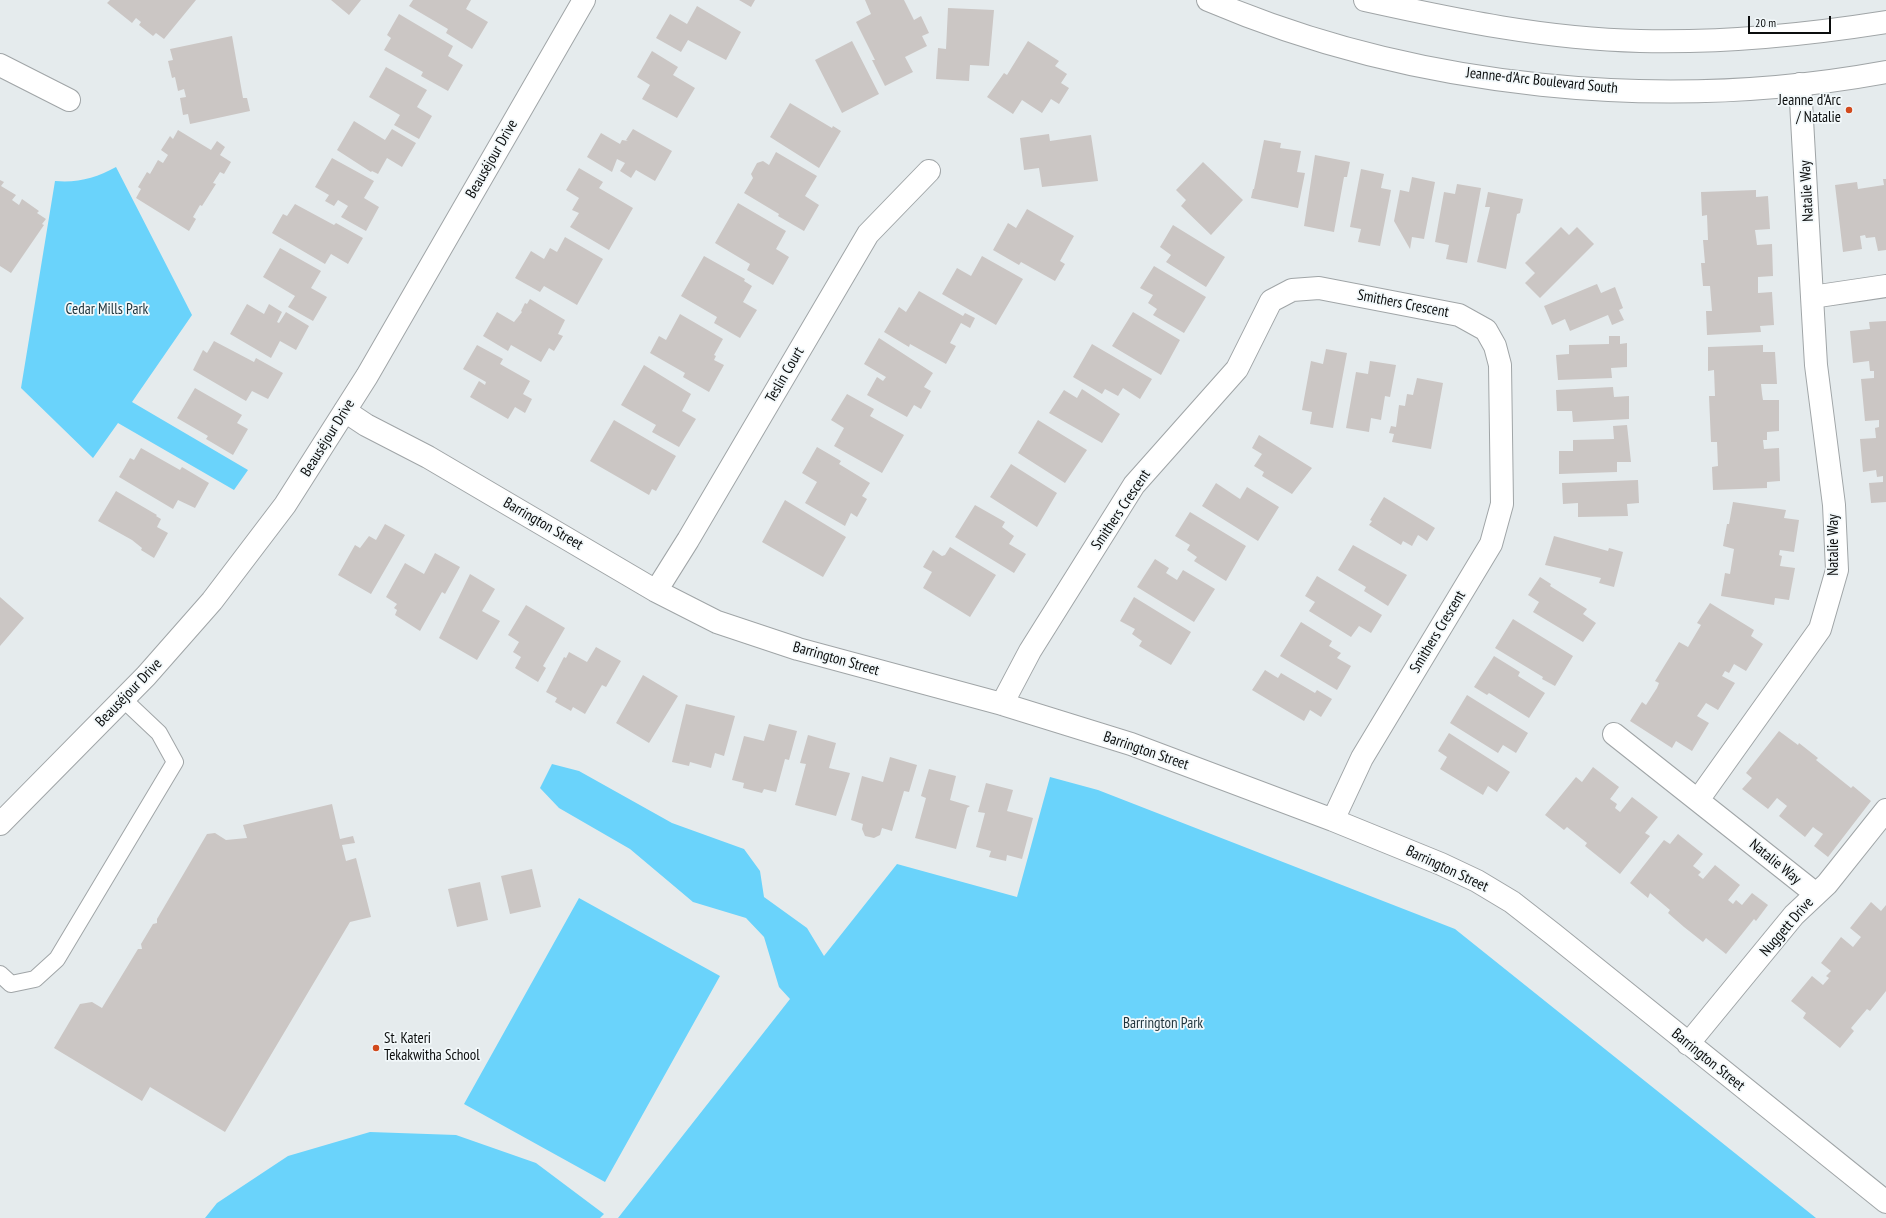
<!DOCTYPE html>
<html>
<head>
<meta charset="utf-8">
<style>
	body { margin:0 }
	#map { position:relative; width:1886px; height:1218px; overflow:hidden; background:#e5ebed; font-family:"PT Sans Narrow",sans-serif }
	canvas { display:block }
	.scale { position:absolute; left:1748px; top:16px; width:83px; height:18px; box-sizing:border-box; border:2px solid #0b0d0d; border-top:0; padding-left:5px; font-size:12px; line-height:14px; white-space:nowrap; color:#0b0d0d; -webkit-text-stroke:3px #f2f8fa; paint-order:stroke }
</style>
</head>
<body>
<div id="map">
<canvas width="1886" height="1218"></canvas>
<div class="scale">20 m</div>
</div>
<script>
const ctx = document.querySelector('canvas').getContext('2d');
ctx.lineJoin = 'round';
function paint(path, color) {
  ctx.fillStyle = color;
  ctx.fill(path, 'evenodd');
}
function strokePath(path, color, width, dash) {
  ctx.strokeStyle = color;
  ctx.lineWidth = width;
  ctx.lineCap = dash ? 'butt' : 'round';
  ctx.setLineDash(dash || []);
  ctx.stroke(path);
}
function label(font, color, halo, rows, align = 'center') {
  ctx.font = font + ' "PT Sans Narrow",sans-serif';
  ctx.lineWidth = 3.5;
  ctx.setLineDash([]);
  ctx.textBaseline = 'middle';
  ctx.strokeStyle = halo;
  ctx.fillStyle = color;
  for (const [text, x, y, turn = 0] of rows) {
    ctx.save();
    ctx.translate(x, y);
    ctx.rotate((+turn || 0) * Math.PI / 180);
    ctx.textAlign = isNaN(turn) ? turn : align;
    if (halo) ctx.strokeText(text, 0, 0);
    ctx.fillText(text, 0, 0);
    ctx.restore();
  }
}
paint(new Path2D(`
	M 116,167 L 192,315 L 132,402 L 248,470 L 234,490 L 118,423 L 93,458 L 21,388 L 55,181 C 78,183 96,178 116,167 Z
	M 552,764 L 579,771 L 672,823 L 744,849 L 760,871 L 764,897 L 807,928 L 824,956 L 897,864 L 1017,897 L 1050,777 L 1098,790 L 1455,929 L 1816,1218 L 618,1218 L 790,999 L 779,987 L 764,937 L 746,918 L 693,902 L 630,849 L 559,808 L 540,788 Z
	M 579,898 L 720,976 L 605,1182 L 464,1104 Z
	M 370,1132 L 456,1135 L 536,1163 L 604,1214 L 600,1218 L 205,1218 L 217,1203 L 288,1156 Z`), '#6ad3fb');
paint(new Path2D(`
	M 110,0 L 196,0 L 164,39 L 156,33 L 153,36 L 139,25 L 141,22 L 136,18 L 132,23 L 107,3 Z
	M 331,0 L 361,0 L 349,15 Z
	M 413,0 L 471,0 L 466,9 L 488,22 L 472,49 L 446,33 L 448,29 L 409,6 Z
	M 739,0 L 755,0 L 751,7 Z
	M 865,0 L 904,0 L 914,20 L 921,16 L 929,33 L 922,36 L 927,46 L 905,57 L 913,72 L 885,86 L 872,60 L 875,60 L 856,22 L 871,14 Z
	M 697,6 L 741,32 L 726,60 L 688,40 L 681,52 L 656,38 L 670,14 L 687,24 Z
	M 948,8 L 994,10 L 989,66 L 970,65 L 969,81 L 936,79 L 938,48 L 946,49 Z
	M 399,14 L 453,46 L 448,56 L 463,65 L 448,91 L 421,76 L 423,72 L 384,50 L 391,38 L 387,35 Z
	M 232,36 L 243,98 L 247,98 L 250,111 L 190,124 L 188,114 L 183,115 L 180,98 L 186,97 L 184,89 L 178,91 L 175,77 L 172,78 L 168,61 L 173,60 L 170,49 Z
	M 852,41 L 879,94 L 842,113 L 815,60 Z
	M 1028,41 L 1059,61 L 1055,66 L 1067,74 L 1061,83 L 1069,88 L 1059,104 L 1051,99 L 1042,113 L 1022,100 L 1013,114 L 987,97 L 1004,73 L 1007,75 Z
	M 652,51 L 678,67 L 673,75 L 695,88 L 677,118 L 642,99 L 650,85 L 637,77 Z
	M 386,67 L 427,90 L 417,107 L 432,116 L 419,139 L 394,125 L 400,115 L 369,97 Z
	M 790,103 L 832,128 L 833,126 L 841,131 L 819,168 L 770,137 Z
	M 354,121 L 385,140 L 392,129 L 416,143 L 402,167 L 387,158 L 378,174 L 372,171 L 371,172 L 337,150 Z
	M 633,129 L 672,151 L 655,181 L 636,170 L 631,178 L 620,171 L 625,163 L 617,159 L 612,172 L 587,157 L 601,133 L 620,144 L 622,140 L 628,141 L 626,140 Z
	M 178,130 L 211,150 L 217,141 L 225,147 L 220,155 L 231,162 L 224,174 L 220,172 L 213,183 L 216,184 L 202,206 L 200,205 L 193,217 L 196,219 L 189,231 L 136,198 L 141,189 L 138,187 L 147,172 L 150,174 L 158,160 L 163,163 L 168,155 L 161,150 L 170,136 L 173,139 Z
	M 1049,134 L 1050,141 L 1091,135 L 1098,181 L 1042,187 L 1039,168 L 1024,170 L 1020,138 Z
	M 1264,140 L 1281,143 L 1280,148 L 1301,151 L 1297,172 L 1305,173 L 1298,208 L 1251,198 L 1253,189 L 1254,189 Z
	M 776,152 L 817,176 L 805,196 L 819,205 L 804,231 L 778,216 L 779,214 L 744,193 L 753,178 L 751,174 L 757,163 L 763,161 L 769,165 Z
	M 1315,155 L 1350,162 L 1347,177 L 1344,177 L 1334,232 L 1304,226 Z
	M 332,158 L 374,181 L 364,198 L 379,207 L 366,231 L 341,217 L 348,206 L 338,200 L 334,206 L 325,201 L 329,195 L 315,187 Z
	M 1203,162 L 1243,200 L 1211,235 L 1181,206 L 1186,200 L 1176,190 Z
	M 579,168 L 603,182 L 599,188 L 633,208 L 609,250 L 570,227 L 579,213 L 572,210 L 579,198 L 566,190 Z
	M 1361,169 L 1384,174 L 1381,188 L 1391,190 L 1380,246 L 1358,242 L 1361,229 L 1350,227 Z
	M 1412,177 L 1435,182 L 1424,239 L 1412,237 L 1410,249 L 1394,221 L 1400,190 L 1409,192 Z
	M 1883,179 L 1886,179 L 1886,250 L 1878,251 L 1875,237 L 1866,238 L 1865,235 L 1860,236 L 1862,249 L 1843,252 L 1835,185 L 1857,182 L 1858,189 L 1884,185 Z
	M 0,180 L 4,182 L 1,186 L 16,195 L 12,200 L 19,205 L 22,199 L 39,211 L 37,213 L 46,219 L 42,224 L 44,225 L 11,273 L 0,266 Z
	M 1457,184 L 1481,188 L 1467,263 L 1446,259 L 1449,245 L 1435,242 L 1444,192 L 1455,194 Z
	M 1756,190 L 1756,197 L 1768,196 L 1770,229 L 1755,230 L 1756,237 L 1757,245 L 1772,244 L 1773,276 L 1758,277 L 1758,293 L 1772,292 L 1774,325 L 1760,326 L 1761,332 L 1707,335 L 1706,311 L 1712,311 L 1710,286 L 1703,286 L 1701,263 L 1705,263 L 1703,240 L 1708,240 L 1707,215 L 1702,216 L 1701,192 Z
	M 1488,192 L 1523,199 L 1520,213 L 1517,214 L 1506,269 L 1477,262 L 1490,207 L 1485,207 Z
	M 738,203 L 786,231 L 776,249 L 789,257 L 773,285 L 747,270 L 750,264 L 715,243 Z
	M 295,204 L 334,225 L 336,223 L 363,238 L 348,264 L 331,254 L 325,264 L 272,233 L 283,214 L 287,216 Z
	M 1027,209 L 1074,236 L 1060,261 L 1065,264 L 1055,281 L 1021,262 L 1019,265 L 993,250 L 1008,223 L 1016,228 Z
	M 1173,225 L 1225,257 L 1206,287 L 1166,262 L 1171,255 L 1160,247 Z
	M 1561,227 L 1569,235 L 1577,227 L 1594,244 L 1540,298 L 1525,283 L 1535,273 L 1525,263 Z
	M 565,237 L 603,259 L 577,305 L 544,286 L 540,292 L 515,278 L 531,251 L 544,259 L 550,248 L 557,252 Z
	M 280,248 L 321,271 L 311,288 L 327,297 L 313,321 L 288,307 L 295,296 L 263,277 Z
	M 704,256 L 745,279 L 744,281 L 752,286 L 743,302 L 757,310 L 740,338 L 714,323 L 717,317 L 681,296 Z
	M 982,256 L 1023,279 L 996,325 L 942,294 L 957,268 L 971,276 Z
	M 1154,266 L 1206,297 L 1184,333 L 1153,315 L 1157,309 L 1148,303 L 1153,295 L 1140,288 Z
	M 1597,284 L 1601,293 L 1615,287 L 1623,308 L 1619,310 L 1624,320 L 1612,325 L 1608,315 L 1570,331 L 1565,319 L 1552,325 L 1544,306 Z
	M 919,291 L 963,316 L 965,313 L 975,318 L 970,328 L 961,323 L 950,343 L 956,346 L 946,364 L 910,344 L 909,347 L 884,332 L 899,307 L 906,312 Z
	M 530,299 L 565,320 L 558,334 L 563,336 L 554,351 L 549,348 L 541,362 L 511,345 L 508,351 L 483,336 L 497,312 L 514,322 L 522,312 L 521,311 L 525,303 L 527,304 Z
	M 247,304 L 264,314 L 269,304 L 282,312 L 277,322 L 279,323 L 286,312 L 309,326 L 296,350 L 280,341 L 271,358 L 230,334 Z
	M 1133,312 L 1180,340 L 1161,375 L 1112,346 Z
	M 680,314 L 723,339 L 714,355 L 716,356 L 714,360 L 724,365 L 709,392 L 683,377 L 685,373 L 650,353 L 659,336 L 666,340 Z
	M 1886,321 L 1886,502 L 1871,503 L 1869,483 L 1883,482 L 1883,476 L 1877,477 L 1876,470 L 1863,472 L 1860,439 L 1876,438 L 1875,428 L 1879,427 L 1879,420 L 1865,421 L 1861,379 L 1874,378 L 1874,371 L 1870,371 L 1869,361 L 1853,363 L 1850,331 L 1870,329 L 1869,322 Z
	M 1609,336 L 1620,336 L 1620,344 L 1627,343 L 1627,367 L 1611,368 L 1612,378 L 1558,380 L 1556,355 L 1569,354 L 1569,345 L 1609,344 Z
	M 879,338 L 933,373 L 924,387 L 931,391 L 921,409 L 914,405 L 907,417 L 867,395 L 877,377 L 883,381 L 886,377 L 864,364 Z
	M 214,341 L 254,362 L 256,358 L 283,373 L 268,399 L 252,391 L 246,401 L 193,370 L 203,350 L 207,353 Z
	M 1092,344 L 1152,379 L 1140,399 L 1123,388 L 1118,396 L 1105,389 L 1102,394 L 1073,377 Z
	M 477,345 L 503,359 L 500,364 L 530,381 L 523,394 L 532,399 L 525,413 L 515,407 L 508,419 L 470,397 L 479,381 L 485,385 L 486,382 L 463,369 Z
	M 1763,345 L 1763,352 L 1775,352 L 1777,384 L 1761,384 L 1762,394 L 1763,400 L 1779,400 L 1779,431 L 1767,432 L 1767,440 L 1763,440 L 1764,449 L 1779,448 L 1780,481 L 1767,482 L 1767,488 L 1713,490 L 1712,467 L 1718,466 L 1717,442 L 1711,442 L 1709,396 L 1715,396 L 1714,370 L 1708,371 L 1708,347 Z
	M 1326,349 L 1347,353 L 1333,428 L 1310,424 L 1312,412 L 1302,410 L 1311,361 L 1323,364 Z
	M 1370,361 L 1396,365 L 1390,397 L 1385,396 L 1381,420 L 1371,418 L 1369,432 L 1346,428 L 1356,372 L 1368,374 Z
	M 644,365 L 691,394 L 682,411 L 696,419 L 679,447 L 652,432 L 656,425 L 621,405 Z
	M 1417,378 L 1443,383 L 1431,449 L 1392,442 L 1394,434 L 1389,433 L 1391,426 L 1396,427 L 1399,405 L 1405,406 L 1407,394 L 1413,395 Z
	M 1613,387 L 1614,397 L 1629,396 L 1629,419 L 1573,422 L 1572,411 L 1557,411 L 1556,390 Z
	M 195,388 L 242,415 L 237,423 L 248,429 L 233,455 L 206,439 L 208,436 L 177,418 Z
	M 1082,389 L 1120,414 L 1102,443 L 1049,413 L 1064,390 L 1077,398 Z
	M 847,394 L 874,409 L 870,416 L 904,435 L 882,473 L 834,446 L 844,428 L 831,420 Z
	M 614,420 L 676,456 L 656,491 L 652,489 L 649,495 L 590,461 Z
	M 1038,420 L 1087,450 L 1065,483 L 1018,453 Z
	M 1627,425 L 1631,462 L 1617,462 L 1617,472 L 1559,474 L 1559,451 L 1573,451 L 1573,440 L 1614,439 L 1613,426 Z
	M 1259,435 L 1312,468 L 1292,494 L 1262,476 L 1264,472 L 1254,466 L 1262,454 L 1252,448 Z
	M 817,447 L 841,461 L 839,464 L 870,483 L 862,496 L 867,499 L 857,517 L 851,513 L 845,526 L 805,503 L 817,482 L 802,473 Z
	M 141,448 L 180,470 L 182,467 L 209,483 L 195,508 L 178,500 L 173,509 L 119,477 L 130,458 L 134,460 Z
	M 1011,464 L 1057,493 L 1037,527 L 990,497 Z
	M 1638,480 L 1639,503 L 1627,504 L 1628,516 L 1578,517 L 1578,503 L 1563,504 L 1562,483 Z
	M 1216,483 L 1240,499 L 1247,487 L 1279,507 L 1258,541 L 1202,506 Z
	M 116,491 L 157,515 L 156,516 L 161,519 L 157,527 L 168,533 L 154,558 L 141,550 L 142,548 L 132,540 L 98,521 Z
	M 1384,497 L 1435,528 L 1427,541 L 1418,535 L 1412,546 L 1403,541 L 1401,545 L 1369,525 L 1372,521 L 1370,520 Z
	M 785,500 L 846,537 L 823,577 L 762,542 Z
	M 1733,502 L 1786,510 L 1784,518 L 1799,520 L 1794,552 L 1780,550 L 1779,555 L 1782,556 L 1780,566 L 1795,568 L 1789,600 L 1775,598 L 1774,605 L 1721,596 L 1725,573 L 1730,574 L 1734,549 L 1723,546 L 1727,524 L 1729,524 Z
	M 975,505 L 1005,522 L 1002,527 L 1014,536 L 1009,544 L 1026,554 L 1014,573 L 955,537 Z
	M 1190,512 L 1246,546 L 1226,581 L 1194,561 L 1197,557 L 1187,550 L 1190,545 L 1175,536 Z
	M 385,524 L 405,535 L 371,594 L 338,575 L 355,545 L 360,548 L 369,536 L 376,540 Z
	M 1554,536 L 1608,551 L 1609,548 L 1623,552 L 1614,587 L 1599,583 L 1601,578 L 1545,565 Z
	M 1353,545 L 1407,575 L 1388,606 L 1364,591 L 1366,587 L 1338,570 Z
	M 950,547 L 996,575 L 970,617 L 923,588 L 932,572 L 923,567 L 933,550 L 942,556 L 945,555 Z
	M 435,553 L 460,567 L 445,594 L 442,592 L 420,631 L 395,615 L 397,610 L 394,608 L 397,604 L 386,597 L 405,563 L 424,574 Z
	M 1155,559 L 1169,568 L 1166,573 L 1177,580 L 1183,570 L 1215,589 L 1194,622 L 1137,587 Z
	M 470,574 L 495,589 L 482,611 L 500,621 L 477,660 L 439,638 Z
	M 1317,576 L 1382,615 L 1371,633 L 1359,626 L 1351,637 L 1309,611 L 1315,602 L 1305,596 Z
	M 1540,577 L 1551,584 L 1550,586 L 1587,609 L 1583,614 L 1596,623 L 1583,642 L 1533,612 L 1539,602 L 1528,595 Z
	M 0,597 L 24,618 L 0,646 Z
	M 1134,597 L 1191,632 L 1171,665 L 1139,646 L 1142,641 L 1132,634 L 1135,629 L 1120,621 Z
	M 1710,603 L 1754,630 L 1751,636 L 1763,644 L 1746,671 L 1734,664 L 1729,673 L 1725,671 L 1722,676 L 1735,683 L 1718,710 L 1706,703 L 1697,716 L 1709,723 L 1692,751 L 1676,741 L 1672,748 L 1630,721 L 1642,702 L 1646,705 L 1657,688 L 1659,683 L 1655,681 L 1679,642 L 1688,647 L 1701,625 L 1697,623 Z
	M 526,605 L 565,628 L 543,666 L 546,668 L 538,682 L 515,668 L 521,657 L 513,652 L 519,642 L 508,635 Z
	M 1513,619 L 1573,656 L 1555,686 L 1542,679 L 1543,677 L 1495,648 Z
	M 1301,622 L 1332,641 L 1329,646 L 1341,653 L 1337,658 L 1351,666 L 1337,690 L 1280,656 Z
	M 596,647 L 621,661 L 606,687 L 602,685 L 585,714 L 573,707 L 571,711 L 555,702 L 557,698 L 546,692 L 564,657 L 566,658 L 569,652 L 587,662 Z
	M 1494,656 L 1520,672 L 1518,676 L 1545,693 L 1529,718 L 1489,693 L 1487,695 L 1474,687 Z
	M 1265,670 L 1278,678 L 1281,673 L 1315,693 L 1317,690 L 1332,699 L 1321,717 L 1310,710 L 1304,721 L 1252,690 Z
	M 643,675 L 678,696 L 649,743 L 616,723 Z
	M 1467,695 L 1528,733 L 1516,753 L 1503,745 L 1498,753 L 1450,723 Z
	M 686,704 L 735,716 L 724,756 L 715,753 L 711,768 L 690,762 L 689,766 L 672,762 Z
	M 769,724 L 797,731 L 789,760 L 785,759 L 776,792 L 764,789 L 762,793 L 743,788 L 744,783 L 732,780 L 744,736 L 764,741 Z
	M 1779,731 L 1798,745 L 1799,743 L 1818,758 L 1816,760 L 1851,788 L 1853,786 L 1871,801 L 1828,857 L 1814,846 L 1823,834 L 1817,830 L 1813,827 L 1805,837 L 1779,816 L 1787,806 L 1777,798 L 1768,809 L 1742,789 L 1752,778 L 1746,773 Z
	M 1449,733 L 1510,772 L 1497,792 L 1488,786 L 1483,795 L 1440,769 L 1447,757 L 1438,751 Z
	M 808,735 L 836,743 L 829,768 L 850,773 L 836,816 L 795,805 L 806,764 L 800,763 Z
	M 890,757 L 917,765 L 909,792 L 904,791 L 892,831 L 882,828 L 880,835 L 874,838 L 865,836 L 862,829 L 863,824 L 851,820 L 862,776 L 883,782 Z
	M 1593,767 L 1619,787 L 1610,799 L 1617,804 L 1615,808 L 1620,812 L 1632,797 L 1658,817 L 1645,833 L 1650,836 L 1620,874 L 1585,846 L 1587,843 L 1567,827 L 1564,830 L 1545,815 L 1576,777 L 1582,782 Z
	M 929,769 L 956,776 L 950,800 L 970,806 L 967,808 L 956,849 L 915,838 L 926,798 L 921,796 Z
	M 986,783 L 1013,790 L 1007,811 L 1033,818 L 1022,859 L 1007,855 L 1006,861 L 989,857 L 991,851 L 976,847 L 985,813 L 978,812 Z
	M 332,804 L 340,839 L 353,836 L 355,843 L 342,845 L 346,861 L 356,858 L 371,917 L 350,922 L 225,1132 L 150,1087 L 142,1101 L 54,1048 L 80,1004 L 92,1002 L 102,1008 L 138,949 L 142,949 L 141,944 L 153,924 L 157,923 L 157,919 L 207,834 L 215,833 L 226,840 L 247,838 L 243,825 Z
	M 1678,834 L 1703,854 L 1693,866 L 1701,872 L 1698,875 L 1703,879 L 1715,865 L 1740,885 L 1728,900 L 1733,904 L 1736,900 L 1742,905 L 1752,893 L 1768,905 L 1756,921 L 1754,919 L 1726,954 L 1706,938 L 1703,942 L 1684,927 L 1668,913 L 1670,910 L 1650,893 L 1648,898 L 1630,883 L 1664,840 L 1670,844 Z
	M 532,869 L 541,907 L 510,914 L 501,876 Z
	M 480,882 L 488,920 L 457,927 L 448,889 Z
	M 1871,902 L 1881,911 L 1886,905 L 1886,991 L 1870,1011 L 1867,1009 L 1851,1028 L 1854,1031 L 1840,1048 L 1803,1018 L 1806,1013 L 1791,1001 L 1812,976 L 1823,985 L 1829,978 L 1826,976 L 1831,971 L 1821,963 L 1841,937 L 1853,947 L 1861,937 L 1850,928 Z`), '#cbc6c4');
const lane = new Path2D(`
	M 0,974 L 11,984 L 35,979 L 57,959 L 175,762 L 159,733 L 123,699`);
const street = new Path2D(`
	M 0,65 L 69,100
	M 1800,84 L 1812,297
	M 345,411 L 366,425 L 428,457 L 656,591 L 717,622 L 798,649 L 1002,704 L 1131,744 L 1333,820 L 1441,864 L 1477,881 L 1512,902 L 1553,934 L 1886,1202
	M 656,591 L 688,540 L 868,234 L 929,171
	M 1002,704 L 1030,651 L 1134,485 L 1237,369 L 1271,301 L 1292,290 L 1319,288 L 1459,315 L 1486,330 L 1495,346 L 1500,365 L 1502,504 L 1491,544 L 1362,758 L 1333,820
	M 1614,734 L 1816,894
	M 1698,800 L 1820,629 L 1837,570 L 1834,505 L 1816,365 L 1812,297 L 1886,286
	M 1688,1044 L 1794,915 L 1827,884 L 1886,810`);
const secondary = new Path2D(`
	M 1208,0 C 1416,89 1663,113 1886,72
	M 1365,0 C 1455,20 1547,39 1640,41 C 1722,43 1804,35 1886,22
	M 0,824 L 146,676 L 212,601 L 285,505 L 367,376 L 584,0`);
strokePath(lane, '#a0a5a7', 18);
strokePath(street, '#a0a5a7', 24);
strokePath(secondary, '#a0a5a7', 24);
strokePath(lane, '#fff', 16);
strokePath(street, '#fff', 22);
strokePath(secondary, '#fff', 22);
for (const [x, y, r, color] of [
	[1849,110,4,"#d1491c"],
	[376,1048,4,"#d1491c"]
]) {
  const dot = new Path2D();
  dot.arc(x, y, r, 0, 2 * Math.PI);
  ctx.fillStyle = color;
  ctx.fill(dot);
  strokePath(dot, '#f2f8fa', 1.5);
}
label('15px', '#0b0d0d', '#f2f8fa', [
	["Jeanne-d'Arc Boulevard South",1542,81,6],
	["Beauséjour Drive",492,159,-60],
	["Natalie Way",1807,191,-93],
	["Smithers Crescent",1403,304,11],
	["Teslin Court",785,375,-60],
	["Beauséjour Drive",328,438,-58],
	["Smithers Crescent",1121,510,-56],
	["Barrington Street",543,524,30],
	["Natalie Way",1834,545,-90],
	["Smithers Crescent",1438,632,-59],
	["Barrington Street",836,659,16],
	["Beauséjour Drive",129,693,-46],
	["Barrington Street",1146,751,19],
	["Natalie Way",1775,862,39],
	["Barrington Street",1447,869,25],
	["Nuggett Drive",1787,927,-49],
	["Barrington Street",1708,1060,39]
]);
label('15px', '#0b0d0d', '#f2f8fa', [
	["Jeanne d'Arc",1841,101],
	["/ Natalie",1841,118],
	["St. Kateri",384,1039,"left"],
	["Tekakwitha School",384,1056,"left"]
], 'right');
label('15px', '#1e343c', '#f2f8fa', [
	["Cedar Mills Park",107,310],
	["Barrington Park",1163,1024]
]);
</script>
</body>
</html>
